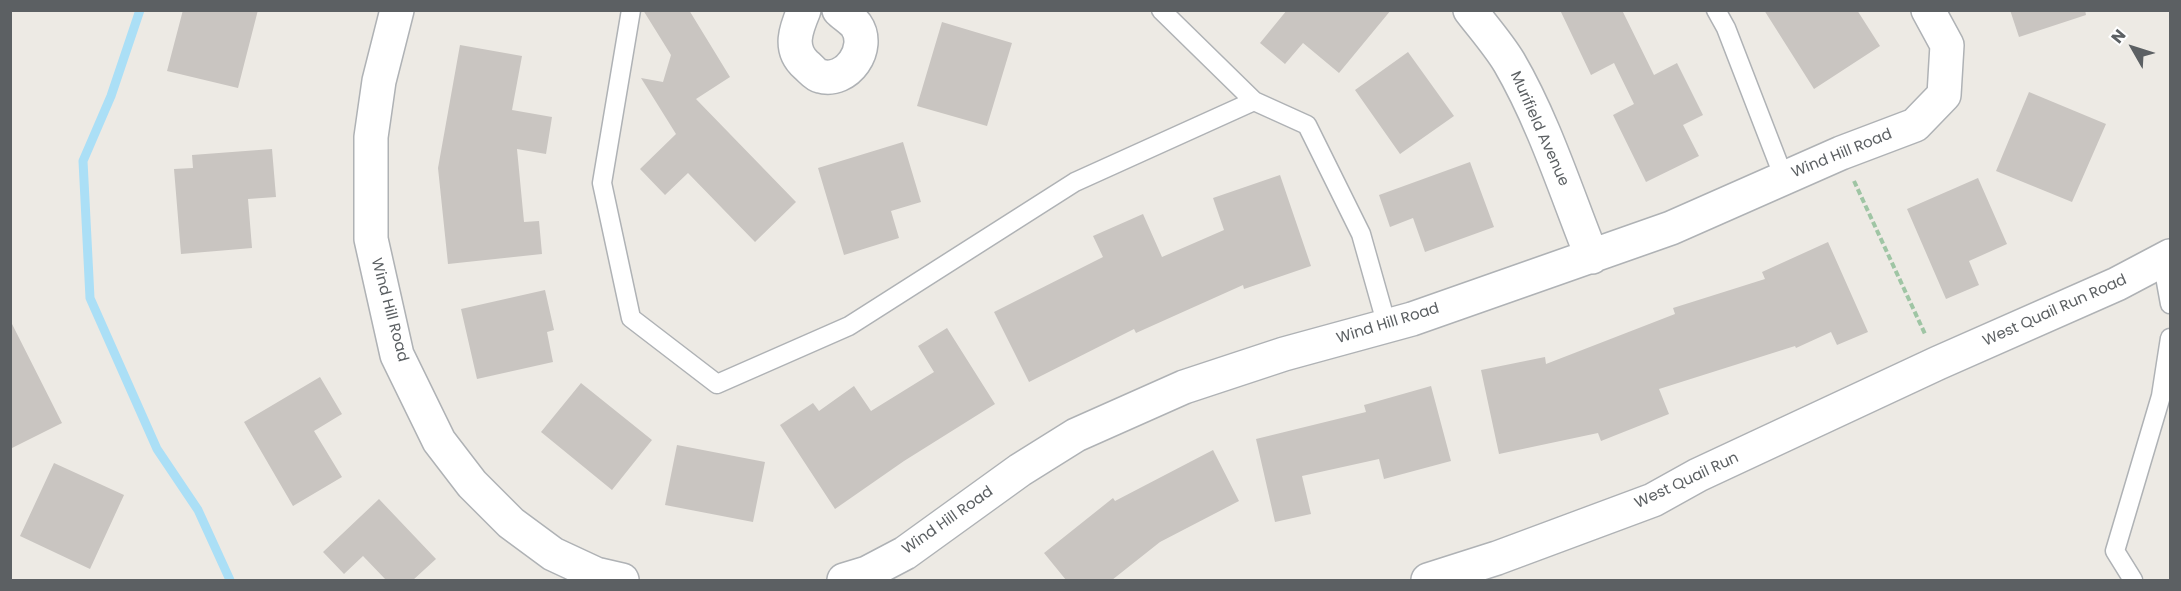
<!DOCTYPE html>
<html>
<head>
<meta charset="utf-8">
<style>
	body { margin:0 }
	#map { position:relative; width:2181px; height:591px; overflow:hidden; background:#edeae4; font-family:Poppins,sans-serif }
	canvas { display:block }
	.frame { position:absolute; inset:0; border:12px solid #5c6063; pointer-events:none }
	.north { position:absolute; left:2103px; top:18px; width:60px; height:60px; -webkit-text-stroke:4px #fff; paint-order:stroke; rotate:309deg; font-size:16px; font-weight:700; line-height:24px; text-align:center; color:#5c6063 }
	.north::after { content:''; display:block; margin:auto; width:21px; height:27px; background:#5c6063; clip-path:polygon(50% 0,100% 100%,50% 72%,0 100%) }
</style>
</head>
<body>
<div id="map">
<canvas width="2181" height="591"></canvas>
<div class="frame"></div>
<div class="north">N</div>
</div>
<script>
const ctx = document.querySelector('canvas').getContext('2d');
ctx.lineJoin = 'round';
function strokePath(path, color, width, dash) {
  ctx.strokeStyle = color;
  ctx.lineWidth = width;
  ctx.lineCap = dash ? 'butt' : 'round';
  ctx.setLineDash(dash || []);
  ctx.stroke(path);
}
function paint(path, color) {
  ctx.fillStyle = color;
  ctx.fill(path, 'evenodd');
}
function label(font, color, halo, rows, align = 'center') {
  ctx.font = font + ' Poppins,sans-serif';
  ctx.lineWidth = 4.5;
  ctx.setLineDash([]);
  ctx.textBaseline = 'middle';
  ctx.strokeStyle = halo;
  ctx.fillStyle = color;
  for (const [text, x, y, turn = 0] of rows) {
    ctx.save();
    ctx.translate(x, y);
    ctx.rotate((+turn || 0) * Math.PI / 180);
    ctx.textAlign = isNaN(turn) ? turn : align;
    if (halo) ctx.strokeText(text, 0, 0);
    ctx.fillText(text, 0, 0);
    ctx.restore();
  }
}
strokePath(new Path2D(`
	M 140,10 L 111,96 L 83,161 L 90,298 L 157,449 L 198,510 L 230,580`), '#abdff6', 9);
paint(new Path2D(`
	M 183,10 L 258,10 L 238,88 L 167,71 Z
	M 643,10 L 689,10 L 730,77 L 696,99 L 796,202 L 755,242 L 688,173 L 665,195 L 640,169 L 676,134 L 641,78 L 663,82 L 671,55 Z
	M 1287,10 L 1391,10 L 1339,73 L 1303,43 L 1285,64 L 1260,43 Z
	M 1560,10 L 1622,10 L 1654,75 L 1677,63 L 1703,115 L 1683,125 L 1699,156 L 1646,182 L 1613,115 L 1634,104 L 1614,63 L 1591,75 Z
	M 1764,10 L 1857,10 L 1880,46 L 1814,89 Z
	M 2010,10 L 2085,10 L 2086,15 L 2019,37 Z
	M 942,22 L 1012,43 L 987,126 L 917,106 Z
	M 460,45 L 522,56 L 512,110 L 552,117 L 546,154 L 517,149 L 524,222 L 539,221 L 542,254 L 448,264 L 438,168 Z
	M 1408,52 L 1454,116 L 1400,154 L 1355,90 Z
	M 2029,92 L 2106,124 L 2072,202 L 1996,171 Z
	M 903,142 L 921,202 L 891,211 L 899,238 L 844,255 L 818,168 Z
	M 272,149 L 276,197 L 248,199 L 252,248 L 181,254 L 174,169 L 193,168 L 192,155 Z
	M 1470,162 L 1494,227 L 1425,252 L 1413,218 L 1390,227 L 1379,195 Z
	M 1280,175 L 1311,266 L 1244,289 L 1243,285 L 1136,333 L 1134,329 L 1029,382 L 994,312 L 1103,257 L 1093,236 L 1143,214 L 1162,257 L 1224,230 L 1213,198 Z
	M 1978,178 L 2007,244 L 1969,261 L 1979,285 L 1946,299 L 1907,209 Z
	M 1828,242 L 1868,332 L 1837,345 L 1831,332 L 1796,348 L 1795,346 L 1659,389 L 1669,414 L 1601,441 L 1598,433 L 1499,454 L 1481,370 L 1545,357 L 1546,364 L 1675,314 L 1673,308 L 1765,279 L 1762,272 Z
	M 545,290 L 554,330 L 547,332 L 553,362 L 477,379 L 461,309 Z
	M 10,320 L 62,423 L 10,449 Z
	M 947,328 L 995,404 L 904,461 L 835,509 L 780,425 L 813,403 L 819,411 L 854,386 L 871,411 L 934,372 L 918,346 Z
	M 320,377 L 342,414 L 314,431 L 342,477 L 293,506 L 244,422 Z
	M 581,383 L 652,440 L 612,490 L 541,432 Z
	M 1431,386 L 1451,461 L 1384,479 L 1379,459 L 1302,476 L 1311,514 L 1275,522 L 1256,439 L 1366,412 L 1364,405 Z
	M 677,445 L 765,462 L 753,522 L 665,505 Z
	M 1213,450 L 1239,501 L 1160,542 L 1112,580 L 1066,580 L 1044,553 L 1113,498 L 1115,501 Z
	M 54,463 L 124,495 L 90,569 L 20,536 Z
	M 379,499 L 436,559 L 413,580 L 386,580 L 363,556 L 344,574 L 323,552 Z`), '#c9c5c1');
const lane = new Path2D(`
	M 631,10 L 602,183 L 631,318 L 717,384 L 849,326 L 1075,182 L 1254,101 L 1307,125 L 1361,234 L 1387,326
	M 1161,10 L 1254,101
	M 1716,10 L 1726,28 L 1784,178
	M 2162,260 L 2170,304
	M 2133,580 L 2115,551 L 2161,396 L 2170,338`);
const street = new Path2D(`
	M 397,10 L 379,81 L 371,137 L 371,239 L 397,355 L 439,441 L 472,484 L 511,523 L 553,554 L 596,574 L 622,580
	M 804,10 C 796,29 788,49 806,65 C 810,68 815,75 820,76 C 847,84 872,48 856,25 C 852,20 844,15 839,10
	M 1470,10 C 1483,27 1498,44 1509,62 C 1544,122 1566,192 1592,257
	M 844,580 L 867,573 L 905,553 L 1020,470 L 1076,435 L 1184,387 L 1284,354 L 1412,319 L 1671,228 L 1841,153 L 1915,125 L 1944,95 L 1947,45 L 1928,10
	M 1428,580 L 1497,558 L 1653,500 L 1698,475 L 1938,363 L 2117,284 L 2170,256`);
strokePath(lane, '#afb2b5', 21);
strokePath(street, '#afb2b5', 36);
strokePath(new Path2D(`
	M 1854,181 L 1925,334`), '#9fc5a4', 4, [6, 3]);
strokePath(lane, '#fff', 18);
strokePath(street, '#fff', 33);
label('15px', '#5c6063', '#fff', [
	["Murifield Avenue",1539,129,66],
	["Wind Hill Road",1842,154,-22],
	["Wind Hill Road",389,310,75],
	["West Quail Run Road",2055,311,-24],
	["Wind Hill Road",1388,324,-17],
	["West Quail Run",1687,481,-25],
	["Wind Hill Road",948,521,-35]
]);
</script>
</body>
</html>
